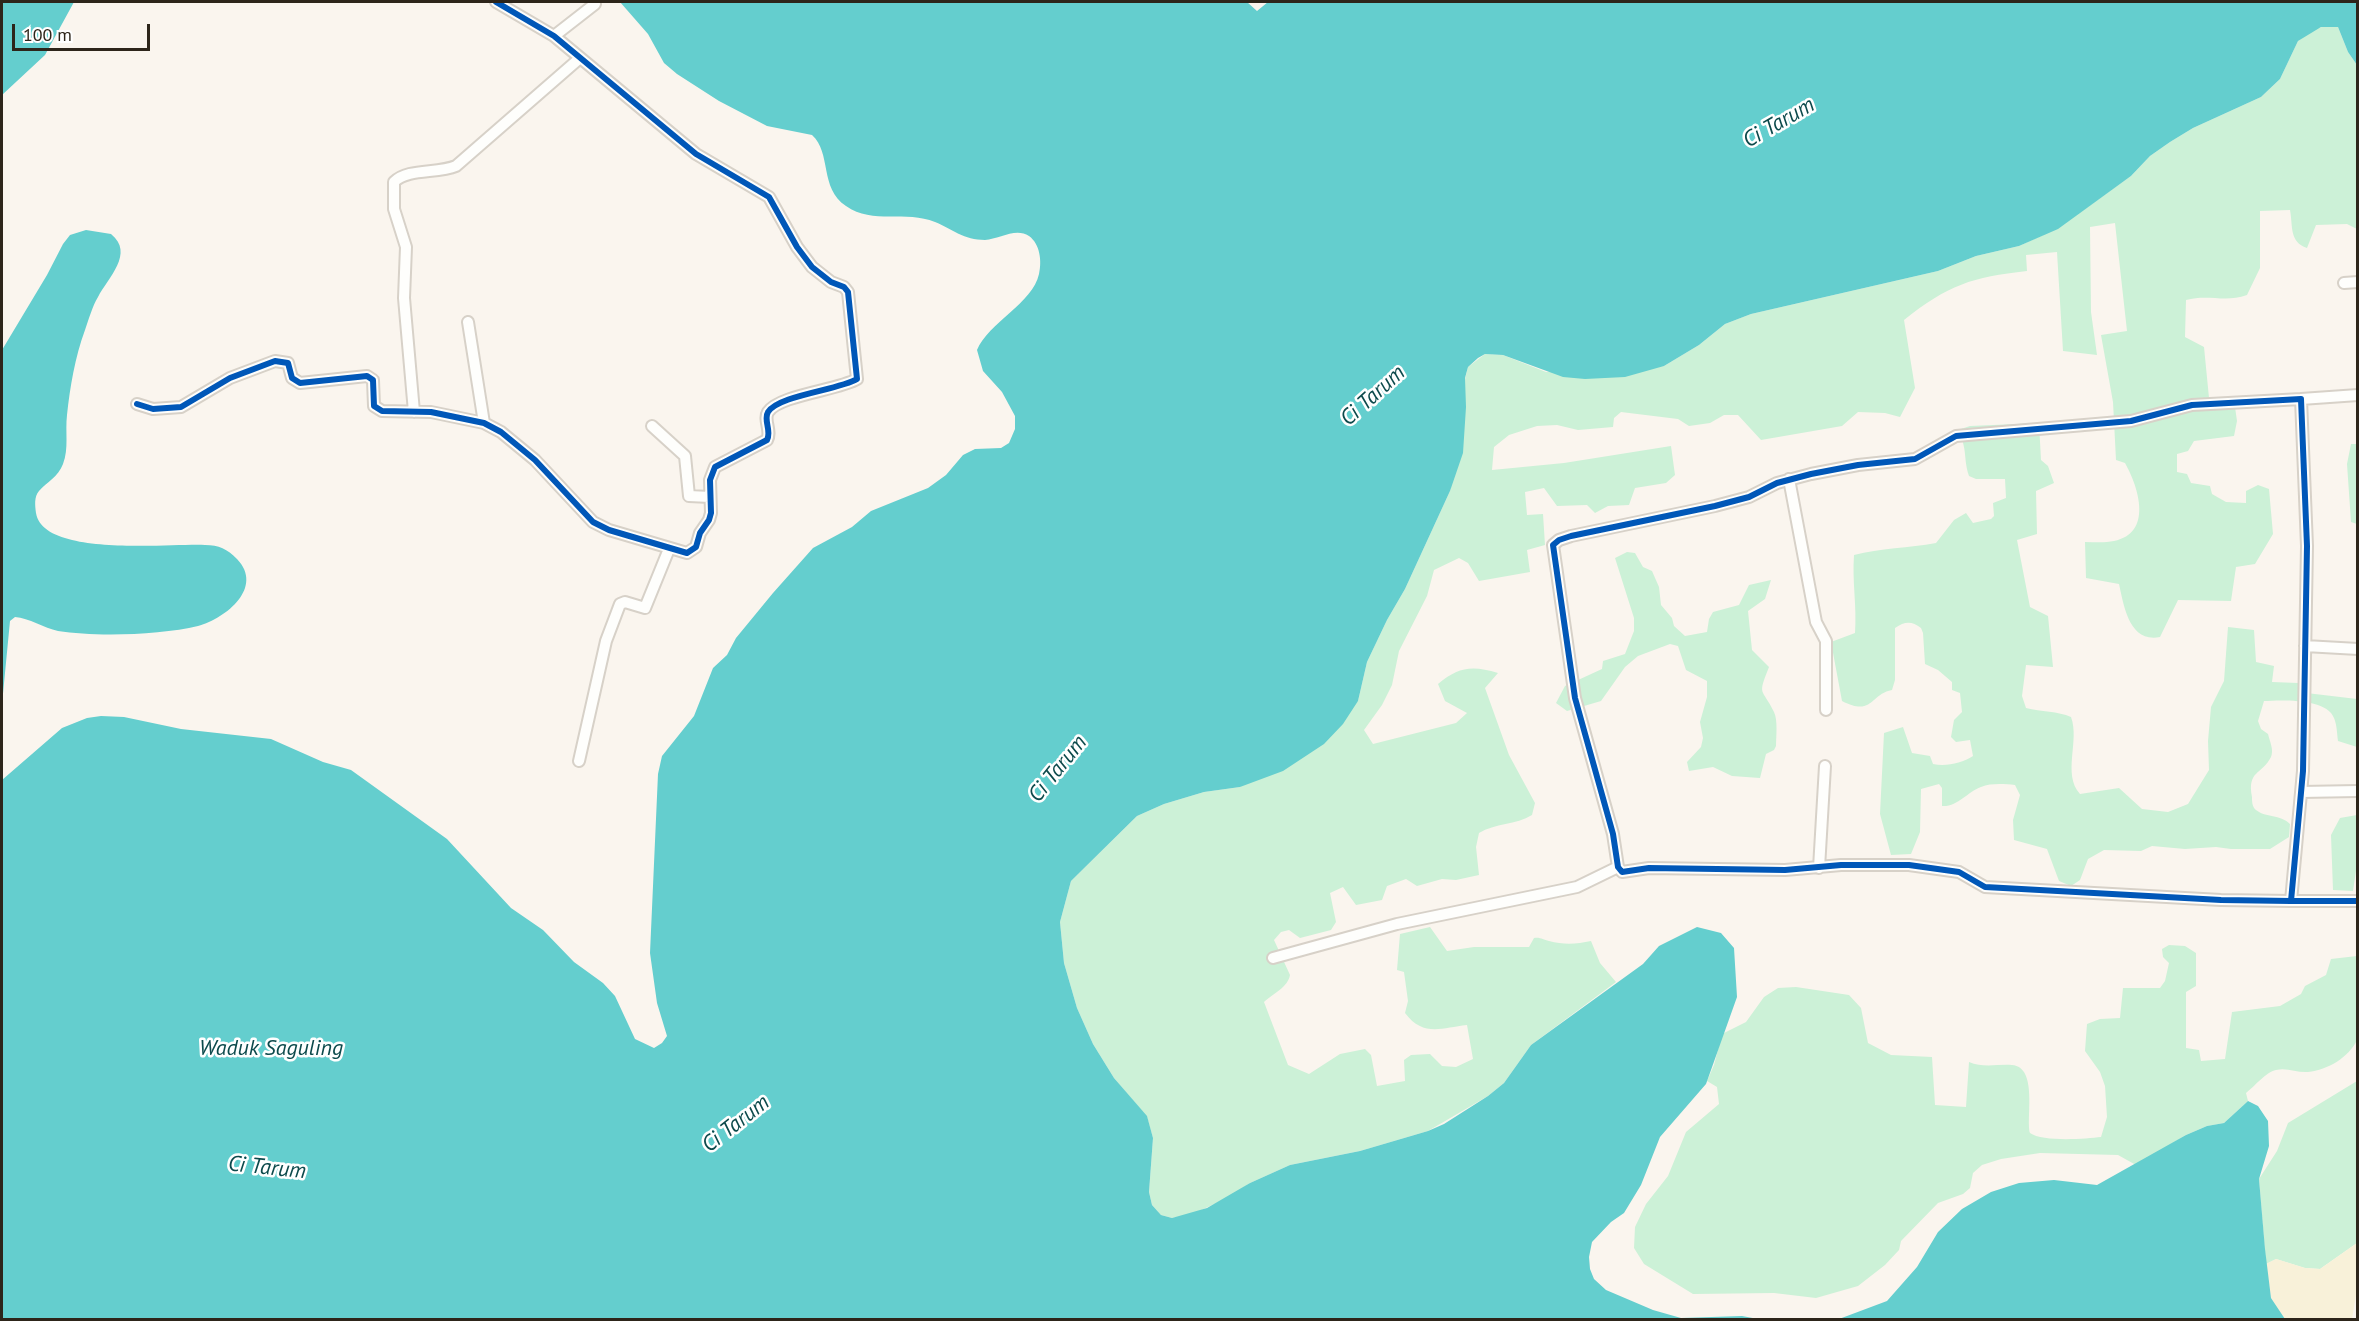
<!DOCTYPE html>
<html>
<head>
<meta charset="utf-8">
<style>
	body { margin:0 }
	#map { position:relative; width:2359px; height:1321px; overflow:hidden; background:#faf5ee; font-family:"PT Sans",sans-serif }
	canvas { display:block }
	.frame { position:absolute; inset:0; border:3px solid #2d251a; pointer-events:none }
	.scale { position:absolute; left:12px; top:24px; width:138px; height:27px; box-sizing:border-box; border:3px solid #2d251a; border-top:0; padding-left:8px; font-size:18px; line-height:21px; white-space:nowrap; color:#2d251a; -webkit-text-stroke:4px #fff; paint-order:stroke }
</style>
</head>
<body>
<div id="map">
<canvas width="2359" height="1321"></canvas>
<div class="frame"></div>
<div class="scale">100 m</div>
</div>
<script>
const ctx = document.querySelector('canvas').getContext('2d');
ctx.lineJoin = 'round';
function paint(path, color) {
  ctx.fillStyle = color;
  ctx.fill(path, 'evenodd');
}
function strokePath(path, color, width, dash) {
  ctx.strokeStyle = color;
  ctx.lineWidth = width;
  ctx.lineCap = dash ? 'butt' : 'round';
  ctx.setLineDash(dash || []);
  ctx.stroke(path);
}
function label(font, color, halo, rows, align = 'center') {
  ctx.font = font + ' "PT Sans",sans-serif';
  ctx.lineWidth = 5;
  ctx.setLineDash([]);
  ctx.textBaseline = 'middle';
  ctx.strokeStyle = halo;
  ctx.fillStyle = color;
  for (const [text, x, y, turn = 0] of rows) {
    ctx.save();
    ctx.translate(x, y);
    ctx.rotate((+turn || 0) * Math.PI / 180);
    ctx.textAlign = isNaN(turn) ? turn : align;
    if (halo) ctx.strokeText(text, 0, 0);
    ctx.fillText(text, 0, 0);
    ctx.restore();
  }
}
paint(new Path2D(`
	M 2328,25 L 2338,27 L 2348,52 L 2357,65 L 2357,229 L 2347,224 L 2316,225 L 2307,248 C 2289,242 2293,226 2290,210 L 2260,211 L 2260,268 L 2247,295 C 2225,303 2209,294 2186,300 L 2185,337 L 2204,347 L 2210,408 L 2235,407 L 2237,421 L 2234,436 L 2194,441 L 2188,451 L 2177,454 L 2177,472 L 2187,474 L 2191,483 L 2210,486 L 2212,494 L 2226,502 L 2246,503 L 2246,491 L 2258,485 L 2269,489 L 2273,534 L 2255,564 L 2236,567 L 2231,601 L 2178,600 L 2160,637 C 2129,643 2124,606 2119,584 L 2086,578 L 2085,542 C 2094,542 2105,543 2114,541 C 2153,533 2139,488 2125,463 L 2116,460 L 2113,402 L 2101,335 L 2127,331 L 2115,223 L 2090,227 L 2091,312 L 2097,355 L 2063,351 L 2057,252 L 2026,255 L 2027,271 C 1972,277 1948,285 1904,320 L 1915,388 L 1900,417 L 1885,413 L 1858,412 L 1842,426 L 1761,440 L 1738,415 L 1724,415 L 1710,423 L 1689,426 L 1678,419 L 1621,412 L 1614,418 L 1613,427 L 1578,430 L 1557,425 L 1537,426 L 1509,435 L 1494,447 L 1492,470 L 1564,463 L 1671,446 L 1675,475 L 1666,483 L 1635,488 L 1629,505 L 1608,506 L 1595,513 L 1587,505 L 1557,506 L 1544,488 L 1525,492 L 1527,515 L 1543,514 L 1545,545 L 1527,550 L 1530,572 L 1479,581 L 1468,563 L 1459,558 L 1434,570 L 1427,596 L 1399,651 L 1392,685 L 1382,705 L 1364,730 L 1373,744 L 1456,723 L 1467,713 L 1445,701 L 1438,684 C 1458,667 1472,665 1498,673 L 1485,688 L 1509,755 L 1535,803 L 1532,815 C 1516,825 1495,823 1479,833 L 1476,847 L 1479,875 L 1456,880 L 1442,879 L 1417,886 L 1406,879 L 1387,886 L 1382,900 L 1356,905 L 1343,887 L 1330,893 L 1336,922 L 1331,930 L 1300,938 L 1289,930 L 1281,932 L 1274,940 L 1290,975 C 1288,987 1273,994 1264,1002 L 1288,1065 L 1309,1074 L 1340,1054 L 1365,1049 L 1371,1055 L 1377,1086 L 1405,1081 L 1404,1060 L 1411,1055 L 1430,1054 L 1442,1066 L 1456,1067 L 1473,1059 L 1467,1025 C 1441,1028 1423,1037 1405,1013 L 1408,1001 L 1404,972 L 1397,970 L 1400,934 L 1430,927 L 1447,951 L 1474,947 L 1529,947 L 1534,938 C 1541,937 1543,940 1549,941 C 1564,945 1577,944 1591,941 L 1600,963 L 1616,982 L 1531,1045 L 1504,1083 L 1488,1096 L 1428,1131 L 1360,1151 L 1290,1165 L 1250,1183 L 1227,1198 L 1193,1214 L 1172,1218 L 1161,1215 L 1152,1205 L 1149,1192 L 1153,1138 L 1147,1117 L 1114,1078 L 1093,1044 L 1077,1008 L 1064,963 L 1060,922 L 1071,881 L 1137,816 L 1164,804 L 1204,792 L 1240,787 L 1358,701 L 1367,662 L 1387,620 L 1405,589 L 1450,491 L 1465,416 L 1465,379 L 1468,367 L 1485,354 L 1503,355 L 1546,372 L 1664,366 L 1699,345 L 1725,324 L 1751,314 L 1938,271 L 1976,256 L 2019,246 L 2058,228 L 2131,176 L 2150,156 L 2170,142 L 2193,128 L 2261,97 L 2280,79 L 2298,41 L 2312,30 Z
	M 2039,423 L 2041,460 L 2048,466 L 2054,483 L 2036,491 L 2037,534 L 2017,540 L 2030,607 L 2048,616 L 2053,667 L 2026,665 L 2022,696 L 2026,708 C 2041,712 2058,711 2071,717 C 2080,741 2062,774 2080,794 L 2119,788 L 2142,809 L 2168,812 L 2188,804 L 2209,770 L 2208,741 L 2211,707 L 2224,681 L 2228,627 L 2254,630 L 2256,662 L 2274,666 L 2272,682 L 2298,683 L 2298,692 L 2357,699 L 2357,747 L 2338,741 C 2337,734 2337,725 2334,718 C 2327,698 2281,700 2264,701 L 2258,721 L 2261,729 L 2268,734 C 2270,742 2274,750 2271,757 C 2262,775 2247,770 2252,797 C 2252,801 2252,807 2256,810 C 2266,818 2280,814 2290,824 L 2289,837 L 2270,849 L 2231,849 L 2216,847 L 2185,849 L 2152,846 L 2141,851 L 2104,850 L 2088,859 L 2080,880 L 2071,886 L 2059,881 L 2047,849 L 2014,840 L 2013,820 L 2020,795 L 2015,785 C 2004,784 1991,783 1981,787 C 1967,792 1958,807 1942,806 L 1942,788 L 1939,784 L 1921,789 L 1920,832 L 1911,854 L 1891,855 L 1880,814 L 1884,733 L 1903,727 L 1912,753 L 1930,756 L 1933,764 C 1946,767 1962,763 1973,756 L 1970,740 L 1956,742 L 1951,737 L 1954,720 L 1962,712 L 1960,693 L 1952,690 L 1952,682 L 1938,670 L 1925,664 L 1923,633 L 1921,628 C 1912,621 1905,621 1895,628 L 1895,680 L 1892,690 C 1870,694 1873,717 1842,701 L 1831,642 L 1855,633 C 1857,606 1852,582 1854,555 C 1880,548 1909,548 1936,543 L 1954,520 L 1966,513 L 1973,523 L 1991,519 L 1994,516 L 1993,503 L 2006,498 L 2005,479 L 1976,479 L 1969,476 C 1963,458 1968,450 1958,430 L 1970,426 Z
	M 2351,444 L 2357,444 L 2357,524 L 2351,522 L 2347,464 Z
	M 1627,552 L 1635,553 L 1643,567 L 1652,571 L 1659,587 L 1661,605 L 1672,618 L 1674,626 L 1685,636 L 1707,632 L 1709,619 L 1713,612 L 1739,605 L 1749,585 L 1771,580 L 1765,599 L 1748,611 L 1752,650 L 1769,667 C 1757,697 1762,687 1774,712 C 1778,720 1776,737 1776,746 L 1774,750 L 1766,754 L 1760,778 L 1732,776 L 1713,767 L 1689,771 L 1687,762 L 1701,747 L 1703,738 L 1700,722 L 1707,697 L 1707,681 L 1686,670 L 1678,646 L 1670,644 L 1638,656 L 1625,667 L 1601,701 L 1567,711 L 1556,703 L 1565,686 L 1602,669 L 1603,661 L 1625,654 L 1634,631 L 1634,618 L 1615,558 Z
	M 2357,815 L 2357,864 L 2353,891 L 2333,890 L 2331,835 L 2340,818 Z
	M 2169,945 L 2185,946 L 2196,953 L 2196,986 L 2186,992 L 2186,1048 L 2199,1050 L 2201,1061 L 2225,1059 L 2232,1012 L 2280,1006 L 2301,994 L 2305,986 L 2326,975 L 2331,959 L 2357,956 L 2357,1040 C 2349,1057 2328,1070 2308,1072 C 2297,1073 2287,1067 2276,1070 C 2266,1072 2254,1087 2246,1093 L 2248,1101 L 2224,1123 L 2207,1126 L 2186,1135 L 2136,1165 L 2118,1155 L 2040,1153 L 2001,1159 L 1982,1165 L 1973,1173 L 1970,1188 L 1963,1194 L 1938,1203 L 1901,1241 L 1899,1250 L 1885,1265 L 1858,1286 L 1816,1298 L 1774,1293 L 1693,1294 L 1644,1264 L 1634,1248 L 1635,1227 L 1646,1204 L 1668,1176 L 1686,1132 L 1719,1104 L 1717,1087 L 1707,1081 L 1714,1065 L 1722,1034 L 1746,1022 L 1764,997 L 1778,988 L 1796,987 L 1849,995 L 1861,1008 L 1868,1043 L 1891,1055 L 1932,1057 L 1935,1105 L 1966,1107 L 1969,1062 C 1983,1068 1997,1064 2012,1065 C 2038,1067 2026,1117 2030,1133 C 2042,1142 2085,1139 2101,1137 L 2107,1117 L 2105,1086 L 2100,1072 L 2085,1051 L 2087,1024 L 2100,1019 L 2120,1018 L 2123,988 L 2160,988 L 2165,981 L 2169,963 L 2163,957 L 2162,949 Z
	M 2357,1081 L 2357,1243 L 2320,1269 L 2305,1268 L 2276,1259 L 2266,1264 L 2259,1179 L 2277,1151 L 2288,1123 Z`), '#ccf1d7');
paint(new Path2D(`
	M 2357,1243 L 2357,1289 L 2352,1319 L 2285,1319 L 2271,1298 L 2266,1264 L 2276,1259 L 2305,1268 L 2320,1269 Z`), '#f8f1d9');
paint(new Path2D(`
	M 2,2 L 74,2 L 45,55 L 2,95 Z
	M 620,2 L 1247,2 L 1257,11 L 1268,2 L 2357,2 L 2357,65 L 2348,52 L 2338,27 L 2321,27 L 2298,41 L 2280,79 L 2261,97 L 2193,128 L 2170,142 L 2150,156 L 2131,176 L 2058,229 L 2019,246 L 1976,256 L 1938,271 L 1751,314 L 1725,324 L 1699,345 L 1664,366 L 1625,377 L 1585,379 L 1563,377 L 1503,355 L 1485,354 L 1478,358 L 1468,367 L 1465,378 L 1466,407 L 1463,453 L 1450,491 L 1405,589 L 1387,620 L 1367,662 L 1358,701 L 1343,724 L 1324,744 L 1283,771 L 1240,787 L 1204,792 L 1164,804 L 1137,816 L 1071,881 L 1060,922 L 1064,963 L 1077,1008 L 1093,1044 L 1114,1078 L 1147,1116 L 1153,1138 L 1149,1192 L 1152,1205 L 1161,1215 L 1172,1218 L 1207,1208 L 1250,1183 L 1290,1165 L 1360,1151 L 1428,1131 L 1444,1124 L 1488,1096 L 1504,1083 L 1531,1045 L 1643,964 L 1659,946 L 1697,927 L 1721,933 L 1734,948 L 1737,997 L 1706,1084 L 1660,1137 L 1641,1185 L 1624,1213 L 1611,1222 L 1592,1242 L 1589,1257 L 1590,1269 L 1594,1279 L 1606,1290 L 1653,1310 L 1681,1318 L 1742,1316 L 1758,1319 L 2,1319 L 2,780 L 62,728 L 87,718 L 101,716 L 124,717 L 181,729 L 271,739 L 323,762 L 351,770 L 447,839 L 511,908 L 543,930 L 574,962 L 603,983 L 615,996 L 635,1039 L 654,1048 L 662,1043 L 667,1036 L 657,1003 L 650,953 L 658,774 L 662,756 L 694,716 L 713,668 L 727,655 L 736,638 L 773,593 L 813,548 L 852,527 L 871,511 L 928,488 L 946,475 L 963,455 L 975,449 L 1001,448 L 1009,443 L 1015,429 L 1015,416 L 1002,392 L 983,371 L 977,350 C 988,323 1033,303 1039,274 C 1042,261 1040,244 1029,236 C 1016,227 999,239 985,240 C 964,240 952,229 935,222 C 906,210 873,225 846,206 C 819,188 832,153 812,135 L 767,126 L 719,101 L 677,74 L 664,63 L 648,34 Z
	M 86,230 L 111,234 C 135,253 108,278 98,297 C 92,307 89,319 85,330 C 75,357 70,387 67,415 C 65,432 69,448 63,464 C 58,477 47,482 39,491 C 34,497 35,505 36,513 C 43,558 173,543 205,545 C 219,545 227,549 237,559 C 264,587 227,618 198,626 C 161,635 96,637 58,631 C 44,628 29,618 15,617 L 10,621 L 2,704 L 2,350 L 47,275 L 63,244 L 70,235 Z
	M 2248,1101 L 2258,1106 L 2268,1121 L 2269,1146 L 2259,1179 L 2265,1249 L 2271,1298 L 2285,1319 L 1839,1319 L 1887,1301 L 1917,1267 L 1938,1232 L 1962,1209 L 1991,1192 L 2019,1183 L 2054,1180 L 2097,1185 L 2186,1135 L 2207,1126 L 2224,1123 Z`), '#64cece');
const street = new Path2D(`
	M 554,36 L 595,4
	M 2344,283 L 2358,282
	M 468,322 L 484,423
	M 2301,399 L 2358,395
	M 137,404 L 153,409 L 181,407 L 230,378 L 275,361 L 288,363 L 292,378 L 300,383 L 367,376 L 373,380 L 374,406 L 382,411 L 431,412 L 484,423 L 501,432 L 535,460 L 593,522 L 609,530 L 687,553 L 696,547 L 700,533 L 709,520 L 711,513 L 710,480 L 715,467 L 767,440 C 772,431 763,420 768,412 C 779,395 839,390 857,379 L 848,292 L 844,287 L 831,282 L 812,267 L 797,247 L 769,197 L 696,154 L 554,36 L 496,2
	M 414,412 L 404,298 L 406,247 L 394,209 L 394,182 C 408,168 437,174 456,166 L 580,58
	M 652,426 L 685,456 L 689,496 L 710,497
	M 1789,479 L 1816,622 L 1826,641 L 1826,710
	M 2305,646 L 2358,649
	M 579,761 L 606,641 L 620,604 L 625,602 L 645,608 L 669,549
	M 2301,792 L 2358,791
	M 1819,868 L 1825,766
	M 2291,901 L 2221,900 L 1985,887 L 1959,872 L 1909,865 L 1841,865 L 1785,870 L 1649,868 L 1622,872 L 1618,867 L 1613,834 L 1575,698 L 1553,545 L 1559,540 L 1571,536 L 1715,506 L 1749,497 L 1777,483 L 1811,474 L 1858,465 L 1915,459 L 1956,436 L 2131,421 L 2192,405 L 2301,399 L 2307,546 L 2303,771 L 2291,901 L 2358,901
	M 1273,958 L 1397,924 L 1577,887 L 1618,867`);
strokePath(street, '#d7d1c8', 14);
strokePath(street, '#fefefc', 10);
strokePath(new Path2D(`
	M 137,404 L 153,409 L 181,407 L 230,378 L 275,361 L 288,363 L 292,378 L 300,383 L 367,376 L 373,380 L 374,406 L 382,411 L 431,412 L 484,423 L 501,432 L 535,460 L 593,522 L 609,530 L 687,553 L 696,547 L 700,533 L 709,520 L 711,513 L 710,480 L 715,467 L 767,440 C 772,431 763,420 768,412 C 779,395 839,390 857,379 L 848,292 L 844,287 L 831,282 L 812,267 L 797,247 L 769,197 L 696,154 L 554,36 L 496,2
	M 2291,901 L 2221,900 L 1985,887 L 1959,872 L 1909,865 L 1841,865 L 1785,870 L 1649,868 L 1622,872 L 1618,867 L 1613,834 L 1575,698 L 1553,545 L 1559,540 L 1571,536 L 1715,506 L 1749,497 L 1777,483 L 1811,474 L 1858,465 L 1915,459 L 1956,436 L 2131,421 L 2192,405 L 2301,399 L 2307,546 L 2303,771 L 2291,901 L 2358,901`), '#0057b8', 6);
label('italic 22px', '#0c4a4c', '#fff', [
	["Ci Tarum",1779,123,-30],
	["Ci Tarum",1373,396,-42],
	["Ci Tarum",1058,769,-51],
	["Waduk Saguling",271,1049],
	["Ci Tarum",736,1124,-38],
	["Ci Tarum",267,1168,6]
]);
</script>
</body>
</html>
